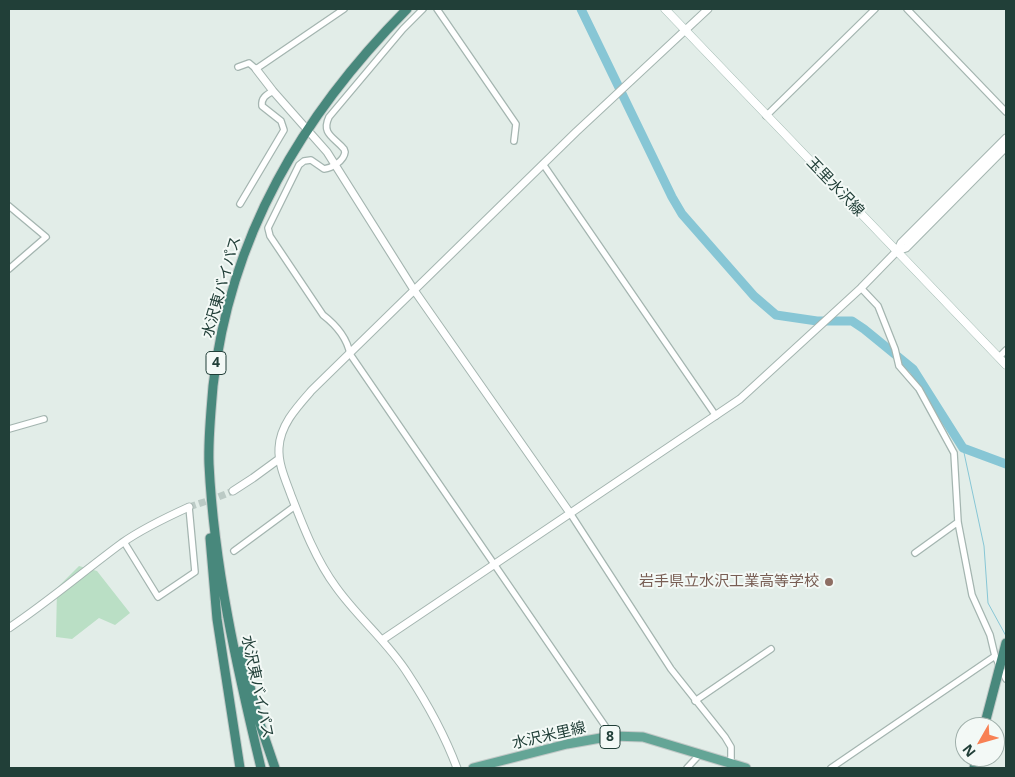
<!DOCTYPE html>
<html>
<head>
<meta charset="utf-8">
<style>
	body { margin:0 }
	#map { position:relative; width:1015px; height:777px; overflow:hidden; background:#e2ede8; font-family:"Open Sans",sans-serif }
	canvas { display:block }
	.frame { position:absolute; inset:0; border:10px solid #213f38; pointer-events:none }
	.north { position:absolute; left:955px; top:717px; width:50px; height:50px; box-sizing:border-box; background:#f3f9f6; border:1px solid #9fafaa; border-radius:50%; rotate:232deg; font-size:14px; font-weight:700; line-height:20px; text-align:center; color:#213f38 }
	.north::after { content:''; display:block; margin:auto; width:18px; height:22px; background:#f88154; clip-path:polygon(50% 0,100% 100%,50% 72%,0 100%) }
</style>
</head>
<body>
<div id="map">
<canvas width="1015" height="777"></canvas>
<div class="frame"></div>
<div class="north">N</div>
</div>
<script>
const ctx = document.querySelector('canvas').getContext('2d');
ctx.lineJoin = 'round';
function paint(path, color) {
  ctx.fillStyle = color;
  ctx.fill(path, 'evenodd');
}
function strokePath(path, color, width, dash) {
  ctx.strokeStyle = color;
  ctx.lineWidth = width;
  ctx.lineCap = dash ? 'butt' : 'round';
  ctx.setLineDash(dash || []);
  ctx.stroke(path);
}
function label(font, color, halo, rows, align = 'center') {
  ctx.font = font + ' "Open Sans","Noto Sans JP",sans-serif';
  ctx.lineWidth = 4;
  ctx.setLineDash([]);
  ctx.textBaseline = 'middle';
  ctx.strokeStyle = halo;
  ctx.fillStyle = color;
  for (const [text, x, y, turn = 0] of rows) {
    ctx.save();
    ctx.translate(x, y);
    ctx.rotate((+turn || 0) * Math.PI / 180);
    ctx.textAlign = isNaN(turn) ? turn : align;
    if (halo) ctx.strokeText(text, 0, 0);
    ctx.fillText(text, 0, 0);
    ctx.restore();
  }
}
paint(new Path2D(`
	M 79,566 L 97,571 L 130,613 L 115,625 L 99,618 L 72,639 L 56,637 L 57,588 Z`), '#badfc5');
strokePath(new Path2D(`
	M 963,448 L 984,546 L 988,603 L 1006,636`), '#87c6d5', 1);
strokePath(new Path2D(`
	M 581,9 L 672,197 L 682,214 L 754,296 L 776,315 L 817,321 L 852,321 L 864,329 L 913,369 L 963,448 L 1006,464`), '#87c6d5', 9);
strokePath(new Path2D(`
	M 189,507 L 216,498 L 233,491`), '#bbcac5', 7, [7, 3.5]);
const minor = new Path2D(`
	M 423,9 L 403,29 L 329,117 C 321,134 334,137 344,149 L 345,152 C 344,161 332,168 324,169 L 311,160 L 304,161 L 299,165 L 268,228 L 270,236 L 323,315 C 336,325 347,338 350,354 L 612,736
	M 437,9 L 516,124 L 514,141
	M 907,9 L 1006,112
	M 238,67 L 249,63 L 256,69 L 344,9
	M 766,116 L 875,9
	M 543,164 L 716,416
	M 240,204 L 284,130 L 281,121 L 262,106 C 261,98 266,95 273,91
	M 9,269 L 46,237 L 9,206
	M 861,288 L 878,306 L 895,349 L 899,366 L 919,389 L 954,453 L 958,522 L 972,595 L 990,635 L 995,656 L 1006,679
	M 999,357 L 1006,350
	M 9,429 L 44,419
	M 570,513 L 671,669 L 725,737 L 731,747 L 731,763
	M 124,542 L 158,597 L 195,572 L 189,507
	M 234,551 L 295,506
	M 915,553 L 958,522
	M 695,701 L 771,649
	M 687,768 L 700,754
	M 831,768 L 995,656`);
const tertiary = new Path2D(`
	M 256,69 L 273,91 L 327,152 L 414,290 L 570,513
	M 897,251 L 906,248 L 1006,147
	M 233,491 L 253,478 L 279,459
	M 9,628 C 48,602 84,571 122,543 C 142,529 167,517 189,507
	M 382,640 L 740,399 L 861,288 L 897,251 L 901,243 L 1006,138
	M 457,768 C 445,736 427,703 408,674 C 388,642 358,618 336,587 C 316,560 303,526 291,495 C 286,481 278,464 279,448 C 280,425 297,407 312,390 L 576,132 L 708,9`);
const secondary = new Path2D(`
	M 665,9 L 1006,365`);
const primary = new Path2D(`
	M 473,768 L 567,744 L 612,736 L 643,737 L 746,768`);
const trunk = new Path2D(`
	M 210,538 L 217,619 L 240,768
	M 241,651 L 258,718 L 275,768
	M 984,727 L 1006,643
	M 261,768 C 237,668 214,567 209,464 C 208,438 211,412 213,386 C 230,236 302,115 407,9
	M 974,768 L 977,757`);
strokePath(minor, '#a4b5b0', 8);
strokePath(tertiary, '#a4b5b0', 9);
strokePath(secondary, '#a0b9b1', 9);
strokePath(primary, '#c1c9c7', 11);
strokePath(trunk, '#c1c9c7', 11);
strokePath(minor, '#fff', 5.5);
strokePath(tertiary, '#fff', 7);
strokePath(secondary, '#fff', 8);
strokePath(primary, '#64a596', 9);
strokePath(trunk, '#48887c', 9);
for (const [x, y, r, color] of [
	[829,582,5,"#8d6e63"]
]) {
  const dot = new Path2D();
  dot.arc(x, y, r, 0, 2 * Math.PI);
  ctx.fillStyle = color;
  ctx.fill(dot);
  strokePath(dot, '#f3f9f6', 2);
}
for (const [x, y, w] of [
	[216,363,20],
	[610,737,20]
]) {
  const box = new Path2D();
  box.roundRect(x - w / 2, y - 11.5, w, 23, 4);
  ctx.fillStyle = '#f3f9f6';
  ctx.fill(box);
  strokePath(box, '#213f38', 1);
}
label('bold 14px', '#213f38', null, [
	["4",216,363],
	["8",610,737]
]);
label('15px', '#213f38', '#f3f9f6', [
	["玉里水沢線",835,187,46],
	["水沢東バイパス",222,287,-74],
	["水沢東バイパス",257,687,78],
	["水沢米里線",549,736,-13]
]);
label('15px', '#785e54', '#f3f9f6', [
	["岩手県立水沢工業高等学校",819,582]
], 'right');
</script>
</body>
</html>
